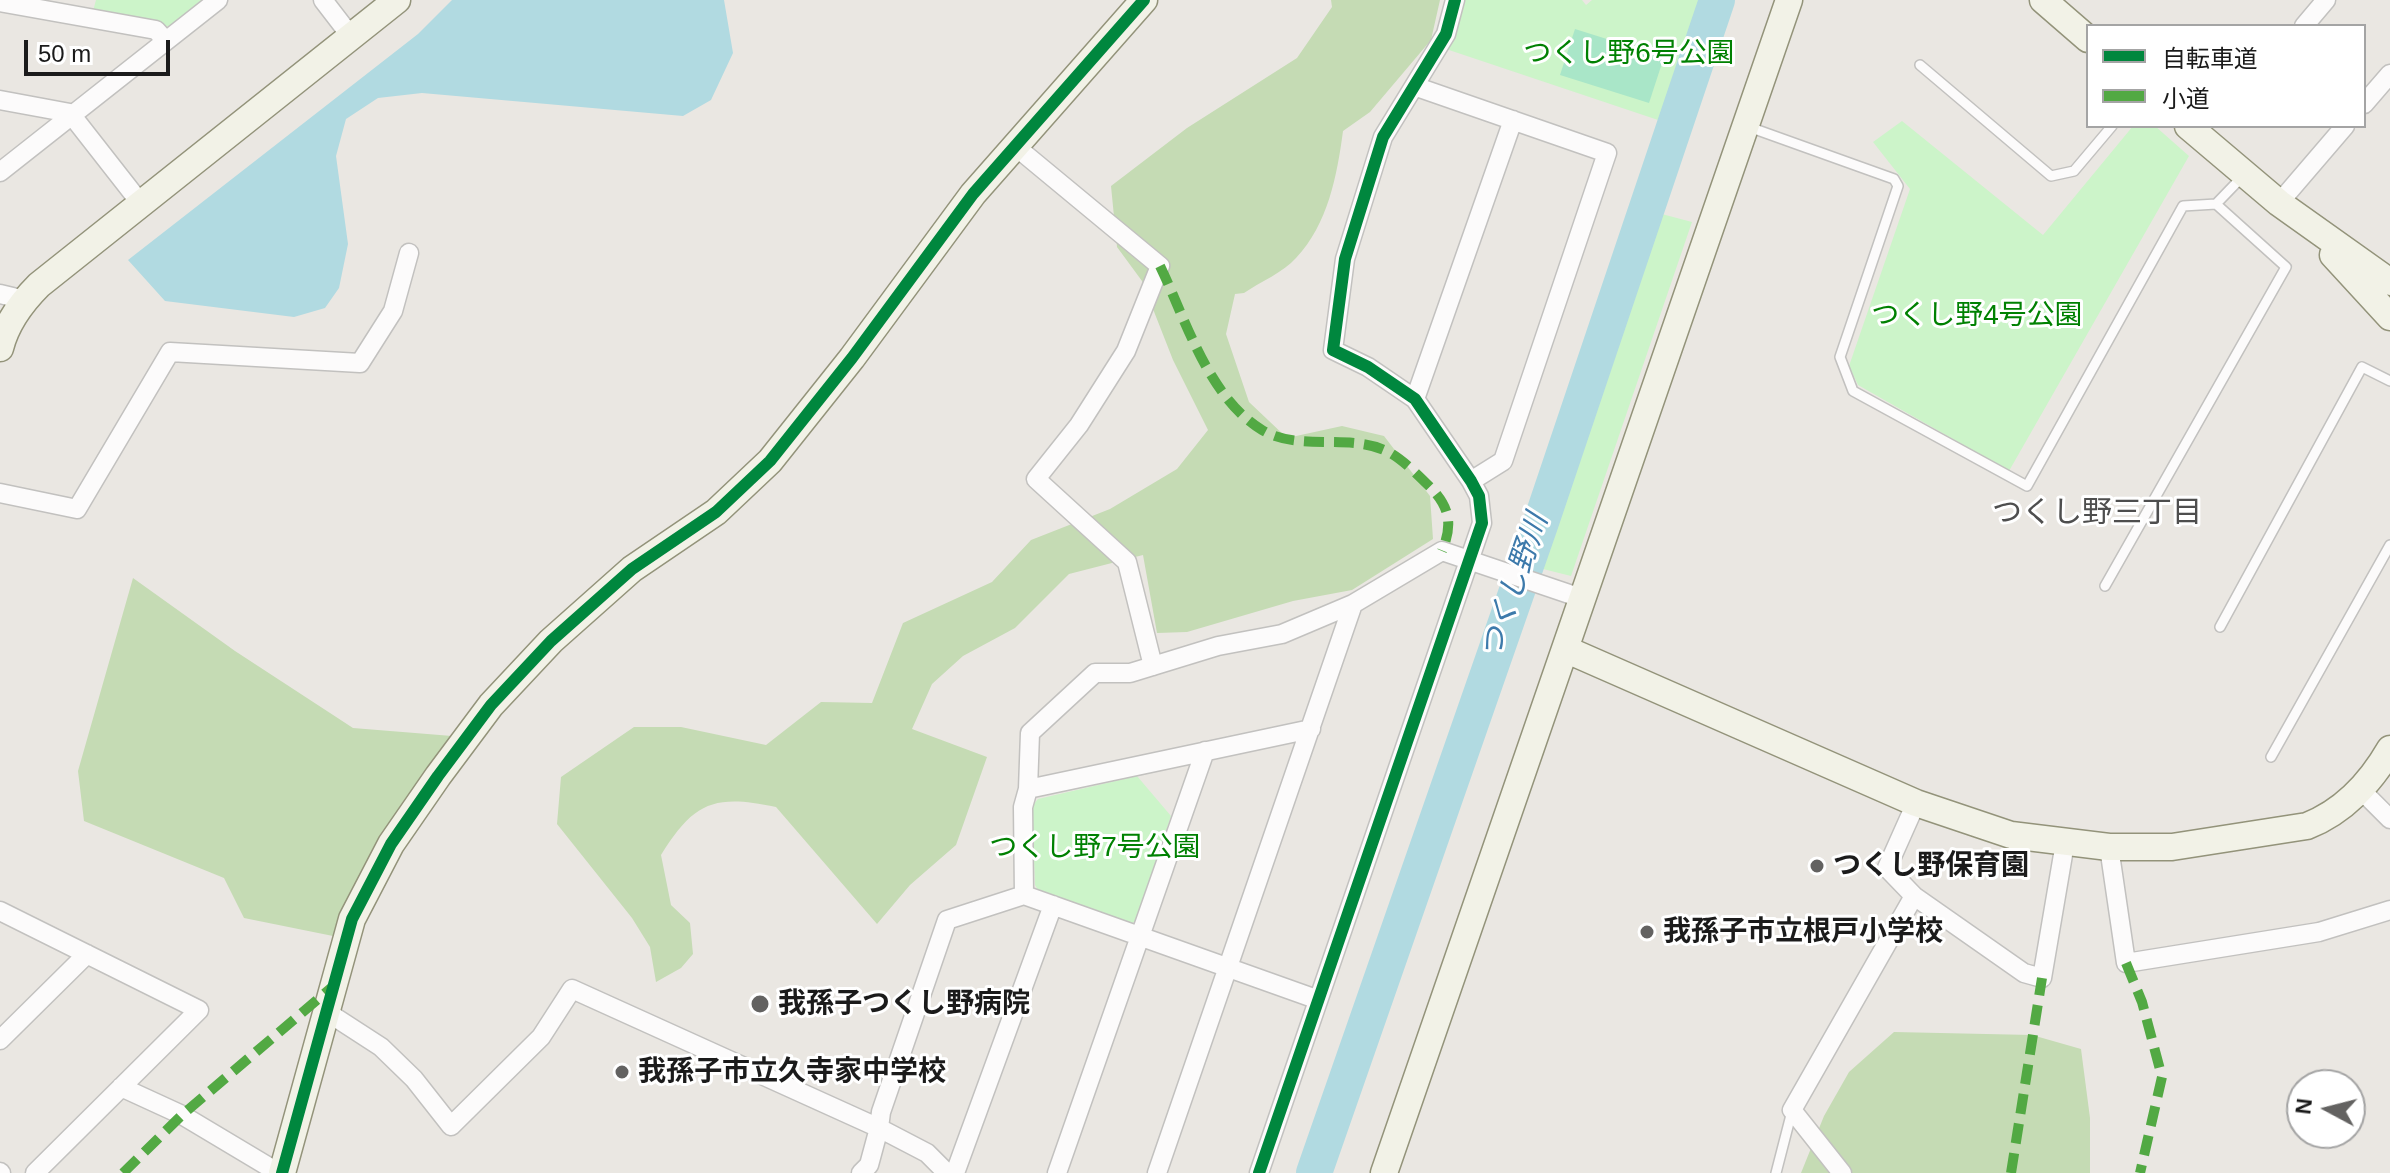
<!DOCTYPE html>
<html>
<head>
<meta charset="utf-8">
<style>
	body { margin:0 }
	#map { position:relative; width:2390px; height:1173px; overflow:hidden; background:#eae7e2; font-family:Helvetica,"Noto Sans JP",sans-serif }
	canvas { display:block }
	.legend { position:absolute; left:2086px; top:24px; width:280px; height:104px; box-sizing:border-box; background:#fff; border:2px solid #a4a4a4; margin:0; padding:10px 14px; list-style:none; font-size:24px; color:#1b1b1b }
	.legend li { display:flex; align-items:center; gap:16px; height:40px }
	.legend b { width:40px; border:2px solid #a4a4a4 }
	.north { position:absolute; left:2286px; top:1069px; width:80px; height:80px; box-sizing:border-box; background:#fff; border:2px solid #a4a4a4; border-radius:50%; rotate:277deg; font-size:22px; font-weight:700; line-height:32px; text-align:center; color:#1b1b1b }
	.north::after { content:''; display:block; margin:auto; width:28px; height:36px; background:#636261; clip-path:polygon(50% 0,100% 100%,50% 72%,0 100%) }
	.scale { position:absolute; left:24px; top:40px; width:146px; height:36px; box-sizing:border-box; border:4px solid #1b1b1b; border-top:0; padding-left:10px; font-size:24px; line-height:28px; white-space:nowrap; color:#1b1b1b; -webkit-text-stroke:6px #fff; paint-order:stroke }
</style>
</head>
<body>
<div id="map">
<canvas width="2390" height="1173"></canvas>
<ul class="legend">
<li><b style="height:10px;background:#00873e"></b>自転車道</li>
<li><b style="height:10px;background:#52a943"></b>小道</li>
</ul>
<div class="north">N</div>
<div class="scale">50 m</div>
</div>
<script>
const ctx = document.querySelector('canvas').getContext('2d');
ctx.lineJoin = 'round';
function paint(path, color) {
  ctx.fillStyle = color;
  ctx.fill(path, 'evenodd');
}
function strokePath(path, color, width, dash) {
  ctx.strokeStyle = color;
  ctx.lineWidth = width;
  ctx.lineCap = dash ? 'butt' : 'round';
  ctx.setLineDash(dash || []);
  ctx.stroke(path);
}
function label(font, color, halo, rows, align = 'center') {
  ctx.font = font + ' Helvetica,"Noto Sans JP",sans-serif';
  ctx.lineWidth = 6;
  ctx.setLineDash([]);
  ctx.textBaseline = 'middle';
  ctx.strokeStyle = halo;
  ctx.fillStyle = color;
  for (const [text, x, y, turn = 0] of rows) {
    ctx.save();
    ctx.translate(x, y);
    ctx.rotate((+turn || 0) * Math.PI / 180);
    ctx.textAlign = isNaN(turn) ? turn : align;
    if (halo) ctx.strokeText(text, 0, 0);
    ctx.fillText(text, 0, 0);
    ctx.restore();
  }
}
paint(new Path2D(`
	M 1331,0 L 1440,0 L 1431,40 L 1370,112 L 1343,131 C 1337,176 1328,224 1296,258 C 1284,272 1260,282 1244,293 L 1235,294 L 1226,334 L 1249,402 L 1287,438 L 1342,426 L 1384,436 L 1430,496 L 1433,539 L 1352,590 L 1293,601 L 1187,632 L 1157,633 L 1143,555 L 1069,574 L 1015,628 L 963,656 L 932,684 L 912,729 L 987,757 L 956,845 L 910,885 L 877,924 L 776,807 C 714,794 694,802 661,855 L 671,905 L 690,923 L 693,954 L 681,968 L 656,982 L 650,947 L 632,918 L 557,824 L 561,777 L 634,727 L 681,727 L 766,745 L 821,702 L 872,703 L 903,623 L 992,582 L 1031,540 L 1110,509 L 1177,469 L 1208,430 L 1173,360 L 1142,281 L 1117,247 L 1111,186 L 1187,128 L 1297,58 L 1332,7 Z
	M 133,578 L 235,651 L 353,728 L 452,736 L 370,855 L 333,936 L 244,918 L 224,878 L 84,821 L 78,771 Z
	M 1894,1032 L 2032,1035 L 2081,1049 L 2090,1118 L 2090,1173 L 1801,1173 L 1824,1116 L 1849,1072 Z`), '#c5dbb4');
paint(new Path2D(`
	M 96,0 L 203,0 L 171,27 L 93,11 Z
	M 1464,0 L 1582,0 L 1586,5 L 1592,0 L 1708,0 L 1664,122 L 1446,49 Z
	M 1902,121 L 2043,235 L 2133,126 L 2155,126 L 2189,156 L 2009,471 L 1858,385 L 1849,366 L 1910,189 L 1873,142 Z
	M 1658,213 L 1692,222 L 1571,576 L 1535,567 Z
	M 1137,776 L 1171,816 L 1136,921 L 1128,925 L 1041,895 L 1035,885 L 1032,806 L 1038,799 Z`), '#ccf4c9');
paint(new Path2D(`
	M 1575,29 L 1664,57 L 1649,103 L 1560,75 Z`), '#a9e6c8');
paint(new Path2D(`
	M 452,0 L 724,0 L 733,53 L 711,100 L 683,116 L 422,93 L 378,98 L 346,119 L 336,156 L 348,244 L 339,288 L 325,308 L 294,317 L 165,301 L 128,260 L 418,34 Z`), '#b1dae1');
strokePath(new Path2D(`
	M 1314,1173 L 1540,525 L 1717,0`), '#b1dae1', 36);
const lane = new Path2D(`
	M 1920,65 L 2051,176 L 2074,171 L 2112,126
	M 1749,127 L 1894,179 L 1898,186 L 1840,357 L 1853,391 L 2027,486 L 2183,206 L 2216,204 L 2243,176
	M 2105,586 L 2286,267 L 2216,204
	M 2220,627 L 2362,367 L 2390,381
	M 2271,757 L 2390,545
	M 1776,1173 L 1792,1111`);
const street = new Path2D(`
	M 323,0 L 353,39
	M 0,2 L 156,30 L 165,40
	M 2304,26 L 2326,0
	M 1414,86 L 1607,153 L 1503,461 L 1471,481
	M 0,100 L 70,113 L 142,205
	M 2364,104 L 2390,74
	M 1015,146 L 1160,266 L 1126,351 L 1079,425 L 1036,479 L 1127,562 L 1153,666
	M 0,172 L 218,0
	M 2279,203 L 2345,126
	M 0,294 L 25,300
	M 1415,399 L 1513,120
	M 0,493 L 77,509 L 170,352 L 360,363 L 393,311 L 409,253
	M 1028,789 L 1311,729
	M 2361,790 L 2390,819
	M 1916,803 L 1887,868 L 1914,896 L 2024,973 L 2042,978 L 2065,843
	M 2109,847 L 2126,963 L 2319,932 L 2390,910
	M 1024,895 L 1023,807 L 1028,789 L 1030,733 L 1095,673 L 1130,673 L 1218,646 L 1282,634 L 1353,604 L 1442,551 L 1581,598
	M 0,911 L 199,1010 L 35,1173
	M 327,1012 L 381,1047 L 414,1079 L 451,1126 L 541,1037 L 572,989 L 879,1128 L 881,1112 L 947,920 L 1024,895 L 1316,999
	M 0,1040 L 87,954
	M 121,1087 L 182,1115 L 279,1173
	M 0,1172 L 1,1173
	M 861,1173 L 869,1165 L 879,1128 L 927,1153 L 947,1173
	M 955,1173 L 1053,905
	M 1057,1173 L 1205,751
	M 1157,1173 L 1353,604
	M 1259,1173 L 1482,523 L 1479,496 L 1471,481 L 1415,399 L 1368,367 L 1333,350 L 1345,259 L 1383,137 L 1446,34 L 1455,0
	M 1842,1173 L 1792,1110 L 1914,896`);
const secondary = new Path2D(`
	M 2043,0 L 2088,39
	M 2188,126 L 2279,203 L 2390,282
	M 2333,255 L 2390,317
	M 0,348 C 6,324 22,302 39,285 L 397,0
	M 1565,649 L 1916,803 L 2011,835 L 2109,847 L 2172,847 L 2307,826 C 2343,812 2371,782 2390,749
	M 282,1173 L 352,919 L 391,844 L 438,776 L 491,705 L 551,641 L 632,569 L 716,512 L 770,461 L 852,358 L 973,194 L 1144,0
	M 1384,1173 L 1789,0`);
strokePath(lane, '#c2c1bf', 12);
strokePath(street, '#c2c1bf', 21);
strokePath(secondary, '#93937a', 29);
strokePath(lane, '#fcfbfb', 9);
strokePath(street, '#fcfbfb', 18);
strokePath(secondary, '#f2f2e7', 26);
strokePath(new Path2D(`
	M 1160,266 C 1186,320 1208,397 1262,430 C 1300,453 1354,431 1392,454 C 1405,462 1419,476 1429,486 C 1450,507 1453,524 1442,551
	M 2126,963 L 2142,1002 L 2162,1077 L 2140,1173
	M 123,1173 L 182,1115 L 331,988
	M 2011,1173 L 2042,978`), '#52a943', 10, [20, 10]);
strokePath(new Path2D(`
	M 282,1173 L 352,919 L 391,844 L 438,776 L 491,705 L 551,641 L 632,569 L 716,512 L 770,461 L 852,358 L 973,194 L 1144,0
	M 1259,1173 L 1482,523 L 1479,496 L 1471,481 L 1415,399 L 1368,367 L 1333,350 L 1345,259 L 1383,137 L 1446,34 L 1455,0`), '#00873e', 12);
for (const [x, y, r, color] of [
	[1817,866,8,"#636261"],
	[1647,932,8,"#636261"],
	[760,1004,10,"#636261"],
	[622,1072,8,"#636261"]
]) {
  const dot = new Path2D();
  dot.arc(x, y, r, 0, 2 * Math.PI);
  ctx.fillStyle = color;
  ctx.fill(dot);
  strokePath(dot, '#fff', 3);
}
label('28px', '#008102', '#fff', [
	["つくし野6号公園",1629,54],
	["つくし野4号公園",1977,316],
	["つくし野7号公園",1095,848]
]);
label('bold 28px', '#1b1b1b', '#fff', [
	["つくし野保育園",1833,866],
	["我孫子市立根戸小学校",1663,932],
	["我孫子つくし野病院",778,1004],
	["我孫子市立久寺家中学校",638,1072]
], 'left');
label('30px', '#4e4e4e', '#fff', [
	["つくし野三丁目",2097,514]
]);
label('italic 30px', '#3d7aab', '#fff', [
	["つくし野川",1515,586,-71]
]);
</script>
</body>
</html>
